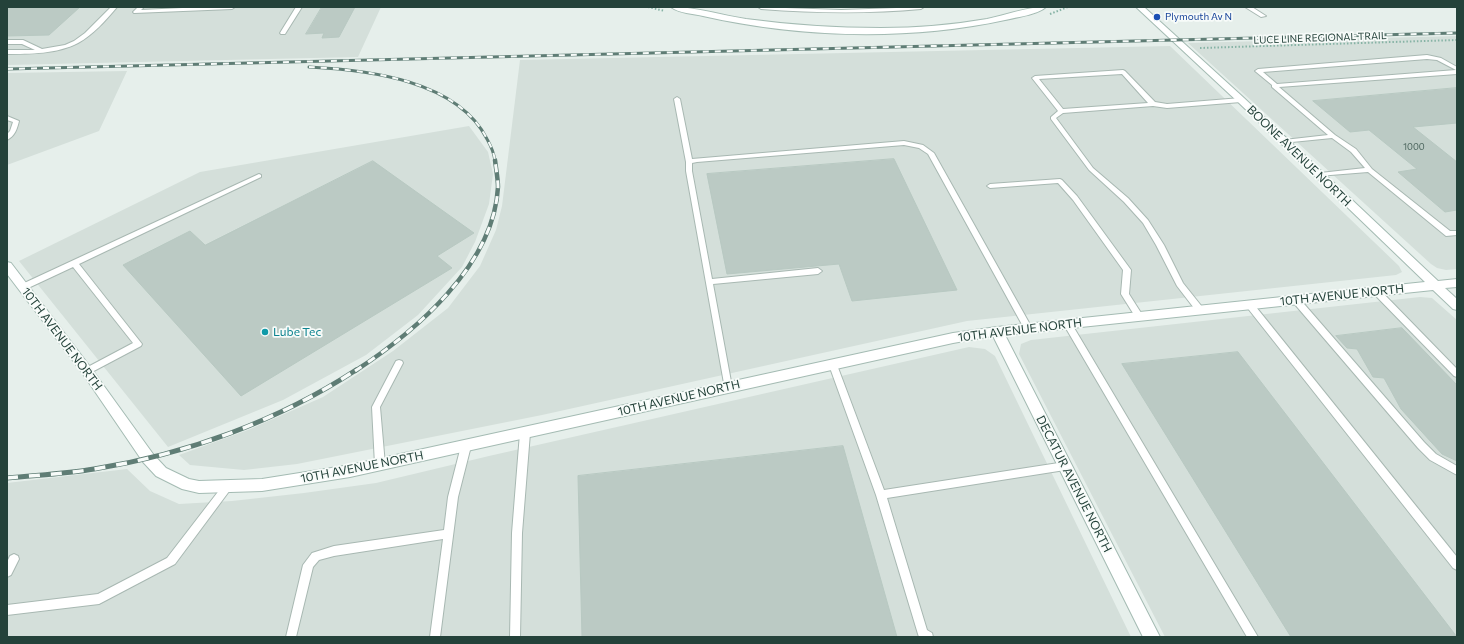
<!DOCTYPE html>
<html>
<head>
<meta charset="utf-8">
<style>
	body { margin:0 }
	#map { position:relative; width:1464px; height:644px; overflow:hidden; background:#e6efeb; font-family:Commissioner,sans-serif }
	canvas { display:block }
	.frame { position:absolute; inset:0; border:8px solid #24423a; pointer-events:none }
</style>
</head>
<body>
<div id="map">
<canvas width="1464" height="644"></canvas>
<div class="frame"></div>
</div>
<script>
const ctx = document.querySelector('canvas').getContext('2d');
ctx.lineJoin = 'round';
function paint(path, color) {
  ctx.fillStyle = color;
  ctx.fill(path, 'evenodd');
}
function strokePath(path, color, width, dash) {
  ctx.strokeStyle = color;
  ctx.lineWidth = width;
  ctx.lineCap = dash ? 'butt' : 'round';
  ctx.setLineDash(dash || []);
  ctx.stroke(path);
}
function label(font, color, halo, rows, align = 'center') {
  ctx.font = font + ' Commissioner,sans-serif';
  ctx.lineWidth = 3.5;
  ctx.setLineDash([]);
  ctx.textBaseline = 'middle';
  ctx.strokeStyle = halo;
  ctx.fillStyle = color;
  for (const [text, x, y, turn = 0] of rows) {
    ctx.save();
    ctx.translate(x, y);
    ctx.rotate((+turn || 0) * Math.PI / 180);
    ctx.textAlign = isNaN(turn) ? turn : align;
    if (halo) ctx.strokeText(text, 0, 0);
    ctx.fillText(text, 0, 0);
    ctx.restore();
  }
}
paint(new Path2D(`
	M 7,7 L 381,7 L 358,57 L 7,65 Z
	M 1457,36 L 1457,269 L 1446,270 L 1437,268 L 1431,264 L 1188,43 Z
	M 1170,46 L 1399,266 L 1402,272 L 1396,275 L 967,321 L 542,415 L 297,464 L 244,470 L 190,465 L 179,455 L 248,430 L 323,397 L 393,351 L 448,308 L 480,266 L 496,230 L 502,206 L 520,60 Z
	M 127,71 L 99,131 L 7,165 L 7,73 Z
	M 469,126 L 488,152 L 493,174 L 489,204 L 475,242 L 462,267 L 418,315 L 366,355 L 283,400 L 168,447 L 19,261 L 200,172 Z
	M 1420,297 L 1432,298 L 1457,320 L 1457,637 L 1165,637 L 1019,354 L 1021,344 L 1031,340 Z
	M 969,347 L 985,349 L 995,356 L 1131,637 L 7,637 L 7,483 L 127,469 L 150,491 L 179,504 L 232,501 L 304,493 L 376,483 L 489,456 Z`), '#d4dfda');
const building = new Path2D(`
	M 7,7 L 80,7 L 49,35 L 7,36 Z
	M 322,7 L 355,7 L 339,37 L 322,38 L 324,33 L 306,34 Z
	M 1457,88 L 1457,123 L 1413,127 L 1457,162 L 1457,210 L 1445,212 L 1398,172 L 1417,169 L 1369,130 L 1350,132 L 1313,101 Z
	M 894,159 L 957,290 L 852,301 L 839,264 L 727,274 L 707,174 Z
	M 373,161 L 474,233 L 437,256 L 452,268 L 241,396 L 123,265 L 190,231 L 205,245 Z
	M 1402,328 L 1457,385 L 1457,461 L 1442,454 L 1401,409 L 1384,378 L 1373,377 L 1357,349 L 1347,348 L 1336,336 Z
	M 1238,352 L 1457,637 L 1291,637 L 1122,364 Z
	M 843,446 L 897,637 L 582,637 L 578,476 Z`);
paint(building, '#bbcac4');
strokePath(building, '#b8c9c2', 1);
const lane = new Path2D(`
	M 111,7 L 117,7 C 106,20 93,35 78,43 C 57,54 30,54 7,54 L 7,50 L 35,50 L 22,44 L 7,44 L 7,40 L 23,40 L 42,49 L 65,45 L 74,41 L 85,33 Z
	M 138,7 L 144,7 L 141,10 L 203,7 L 235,7 L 232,9 L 134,13 L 133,12 Z
	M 296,7 L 302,7 L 285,34 L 281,34 L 280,33 Z
	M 758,7 L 841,10 L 924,7 L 921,9 C 867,14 815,13 761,9 Z
	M 1245,7 L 1252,7 L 1266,16 L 1261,17 Z
	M 1427,55 L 1441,58 L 1457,67 L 1457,74 L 1279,87 L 1335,135 L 1356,149 L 1372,169 L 1450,231 L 1457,231 L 1457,235 L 1446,236 L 1368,172 L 1318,176 L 1317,175 L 1320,173 L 1365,168 L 1351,152 L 1332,138 L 1282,143 L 1281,142 L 1284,140 L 1328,135 L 1272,87 L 1272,85 L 1255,71 L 1258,69 ZM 1427,59 L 1437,60 L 1456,70 L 1277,84 L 1263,72 Z
	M 1123,70 L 1125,71 L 1155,102 L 1167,104 L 1241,98 L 1244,100 L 1241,102 L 1167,108 L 1153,106 L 1063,113 L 1056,118 L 1093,168 L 1128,198 L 1148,220 L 1164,245 L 1183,283 L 1203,308 L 1204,310 L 1203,312 L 1197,312 L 1177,286 L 1156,245 L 1143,223 L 1124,202 L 1089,170 L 1051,119 L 1051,117 L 1058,111 L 1032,78 L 1035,76 ZM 1122,74 L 1148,103 L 1063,109 L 1039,79 Z
	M 677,97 L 680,99 L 692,159 L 904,141 L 923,145 L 934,153 L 1032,328 L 1031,330 L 1025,330 L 928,154 L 919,148 L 904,145 L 697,162 L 692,163 L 692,171 L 712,279 L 818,268 L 822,271 L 818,274 L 713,284 L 732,387 L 731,389 L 725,389 L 686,171 L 686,162 L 674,99 Z
	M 7,116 L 19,121 C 17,129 15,136 7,140 L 7,134 L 10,131 L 13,122 L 7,120 Z
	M 259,174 L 261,175 L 261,177 L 79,264 L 142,344 L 141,346 L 90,373 L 84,373 L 83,371 L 84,369 L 133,343 L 73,267 L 26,289 L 20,289 L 19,287 L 20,285 Z
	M 1060,179 L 1062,180 L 1077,196 L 1131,270 L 1129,294 L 1143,316 L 1142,318 L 1136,318 L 1121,294 L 1123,270 L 1073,200 L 1058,183 L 990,188 L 987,186 L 990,184 Z
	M 1376,288 L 1379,289 L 1457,369 L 1457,377 L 1454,376 L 1373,293 L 1372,291 L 1373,289 Z
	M 1295,296 L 1298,297 L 1424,442 L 1436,454 L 1457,466 L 1457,475 L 1430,460 L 1418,448 L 1292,301 L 1291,299 Z
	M 1249,301 L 1252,302 L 1457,557 L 1457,570 L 1453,568 L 1246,306 L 1245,304 Z
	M 1067,320 L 1070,321 L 1258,637 L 1247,637 L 1064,325 L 1063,323 L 1064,321 Z
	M 399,360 L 402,361 L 403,363 L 380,407 L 385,465 L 383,468 L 380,469 L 377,468 L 375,465 L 372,407 L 396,361 Z
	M 833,362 L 836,363 L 837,365 L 884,490 L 1065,462 L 1068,463 L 1070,466 L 1068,469 L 1065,470 L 887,498 L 927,630 L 932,633 L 933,637 L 919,637 L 918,634 L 876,495 L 829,365 L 830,363 Z
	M 525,429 L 528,430 L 530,433 L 522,533 L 520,637 L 510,637 L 512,533 L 520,433 L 522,430 Z
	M 466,442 L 469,443 L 471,446 L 458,497 L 440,637 L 430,637 L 443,539 L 334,556 L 319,560 L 313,567 L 296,637 L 286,637 L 303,565 L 312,553 L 334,546 L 444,530 L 448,497 L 461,446 L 463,443 Z
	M 227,483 L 230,484 L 232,487 L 230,490 L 175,564 L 99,604 L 7,615 L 7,605 L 98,594 L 167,558 L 224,484 Z
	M 14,554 L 18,556 L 19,559 L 11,575 L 7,577 L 7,562 L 10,556 Z`);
const secondary = new Path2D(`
	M 671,7 C 696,7 721,15 746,19 C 791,25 836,28 881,28 C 917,28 952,25 987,19 C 1006,15 1026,7 1046,7 C 1037,15 1017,17 1005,20 C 908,41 800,38 703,16 C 694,14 678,13 671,7 Z
	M 1136,7 L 1144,7 L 1244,98 L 1438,281 L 1457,279 L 1457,287 L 1445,288 L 1457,299 L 1457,310 L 1453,309 L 1433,290 L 1005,335 L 1160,637 L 1143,637 L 993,336 L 953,343 L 350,477 L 262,491 L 199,493 L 182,489 L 156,476 L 143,462 L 83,374 L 7,274 L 7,262 L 11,263 L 91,368 L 153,454 L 166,468 L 189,479 L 199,481 L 262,479 L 350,465 L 953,333 L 997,327 L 1425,282 L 1238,102 Z`);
strokePath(lane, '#a8b8b2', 2);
strokePath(secondary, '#a4bbb3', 2);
strokePath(new Path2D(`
	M 648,7 L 665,11
	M 1050,14 L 1068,7
	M 1200,48 L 1457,40`), '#86b3a5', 2, [1.5, 2]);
paint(lane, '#fff');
paint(secondary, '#fff');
const railFar2 = new Path2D(`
	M 309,67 C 368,70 457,80 487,139 C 491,146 494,153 495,161
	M 7,69 L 1457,33`);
const railFar1 = new Path2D(`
	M 355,371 C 415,332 494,265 498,187 C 498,179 496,169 495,160`);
const rail = new Path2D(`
	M 7,478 C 36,475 65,474 94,469 C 187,454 278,421 356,370`);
strokePath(railFar2, '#5f7d75', 3);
strokePath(railFar1, '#5f7d75', 4.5);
strokePath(rail, '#5f7d75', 5);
strokePath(railFar2, '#f7fbf9', 2, [6]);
strokePath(railFar1, '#f7fbf9', 3, [8]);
strokePath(rail, '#f7fbf9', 3.5, [11]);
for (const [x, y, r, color] of [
	[1157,17,4,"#1a4fb4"],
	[265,332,4,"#0f9aa8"]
]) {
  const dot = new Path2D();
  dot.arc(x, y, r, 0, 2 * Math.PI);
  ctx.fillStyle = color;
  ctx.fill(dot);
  strokePath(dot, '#f7fbf9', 1.5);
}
label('9px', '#4a645c', null, [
	["1000",1414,147]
]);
label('10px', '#164399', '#f7fbf9', [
	["Plymouth Av N",1165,17]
], 'left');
label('10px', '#24423a', '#f7fbf9', [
	["LUCE LINE REGIONAL TRAIL",1320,38,-2]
]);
label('12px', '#24423a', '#f7fbf9', [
	["BOONE AVENUE NORTH",1299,156,44],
	["10TH AVENUE NORTH",1342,295,-6],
	["10TH AVENUE NORTH",1020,330,-7],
	["10TH AVENUE NORTH",62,339,53],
	["10TH AVENUE NORTH",679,398,-13],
	["10TH AVENUE NORTH",362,467,-11],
	["DECATUR AVENUE NORTH",1074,484,63]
]);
label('12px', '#0d838f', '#f7fbf9', [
	["Lube Tec",273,332]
], 'left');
</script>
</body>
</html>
